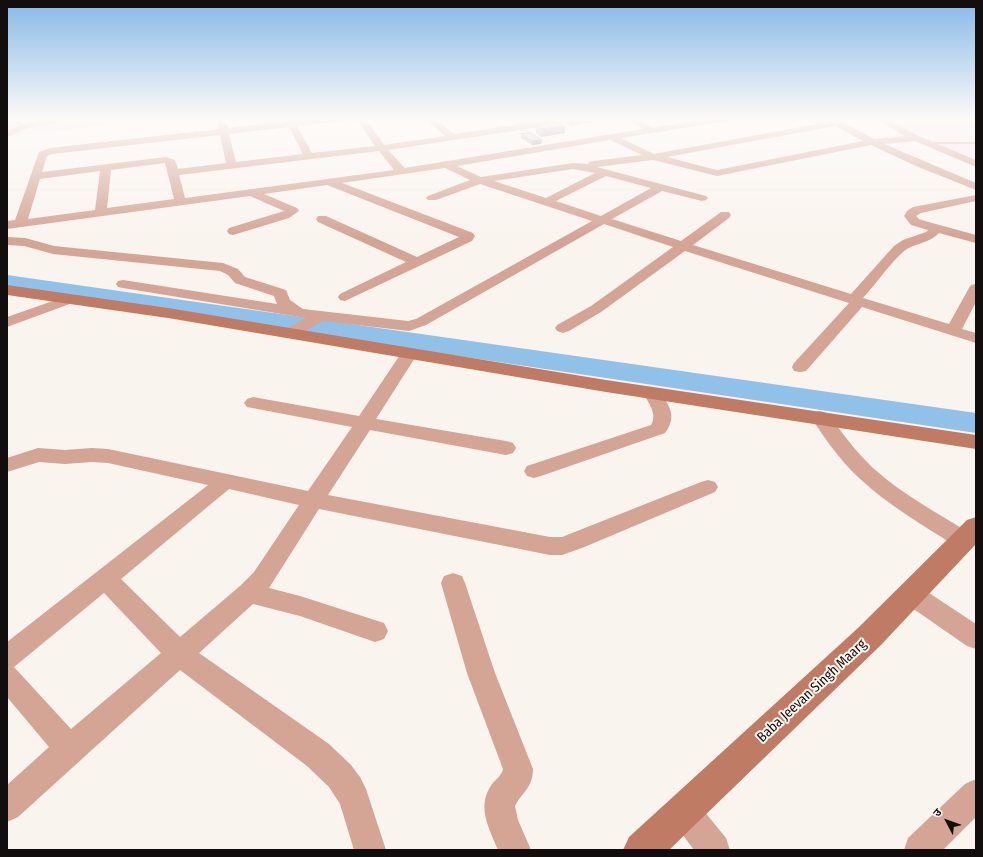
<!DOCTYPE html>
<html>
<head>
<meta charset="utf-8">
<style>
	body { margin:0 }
	#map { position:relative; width:983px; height:857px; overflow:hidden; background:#faf4ef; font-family:"Fira Sans Condensed","Noto Sans Devanagari",sans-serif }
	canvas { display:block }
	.frame { position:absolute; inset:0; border:8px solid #110e0d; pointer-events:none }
	.north { position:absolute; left:927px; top:801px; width:40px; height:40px; -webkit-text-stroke:3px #faf4ef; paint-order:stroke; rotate:311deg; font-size:11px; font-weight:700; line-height:16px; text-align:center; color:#110e0d }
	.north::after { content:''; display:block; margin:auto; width:14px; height:18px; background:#110e0d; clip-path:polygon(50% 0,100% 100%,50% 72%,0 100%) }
</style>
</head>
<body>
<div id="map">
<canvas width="983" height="857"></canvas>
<div class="frame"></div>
<div class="north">उ</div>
</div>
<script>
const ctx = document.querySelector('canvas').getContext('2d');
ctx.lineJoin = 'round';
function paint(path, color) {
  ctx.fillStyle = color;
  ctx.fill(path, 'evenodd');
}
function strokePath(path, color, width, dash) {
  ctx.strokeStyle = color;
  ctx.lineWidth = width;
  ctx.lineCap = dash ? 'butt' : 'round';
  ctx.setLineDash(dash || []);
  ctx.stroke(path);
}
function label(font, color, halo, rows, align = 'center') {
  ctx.font = font + ' "Fira Sans Condensed",sans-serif';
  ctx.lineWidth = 4;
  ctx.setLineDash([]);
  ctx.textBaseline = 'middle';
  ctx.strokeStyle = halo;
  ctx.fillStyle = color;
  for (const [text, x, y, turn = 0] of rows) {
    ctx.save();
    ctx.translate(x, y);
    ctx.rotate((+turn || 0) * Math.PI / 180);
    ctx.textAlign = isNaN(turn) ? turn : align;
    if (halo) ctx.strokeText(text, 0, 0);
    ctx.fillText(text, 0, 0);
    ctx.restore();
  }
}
paint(new Path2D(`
	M 7,118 L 165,118 L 7,137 Z
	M 884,118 L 976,118 L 976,159 L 927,140 Z`), '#fde3eb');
paint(new Path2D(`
	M 7,275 L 976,413 L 976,433 L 7,289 Z`), '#90c1e9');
paint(new Path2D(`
	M 7,118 L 12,118 L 27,126 L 23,127 Z
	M 926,142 L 976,142 L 976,144 L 924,144 Z`), '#d4a494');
paint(new Path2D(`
	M 50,118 L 68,118 L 64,121 L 28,128 L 7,137 L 7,131 L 22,124 Z
	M 217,118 L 225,118 L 228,128 L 317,118 L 347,118 L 343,121 L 297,126 L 312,153 L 375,146 L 356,118 L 365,118 L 384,145 L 445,136 L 425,118 L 435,118 L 454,134 L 552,119 L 556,122 L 552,125 L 388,150 L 405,168 L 643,129 L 625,118 L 636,118 L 653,128 L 709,118 L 731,118 L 727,121 L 621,138 L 654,154 L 828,122 L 824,118 L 835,118 L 874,139 L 905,136 L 874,118 L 885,118 L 919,136 L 976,160 L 976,167 L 915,141 L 884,144 L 976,183 L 976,190 L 916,166 L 871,145 L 717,176 L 653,160 L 597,167 L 706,196 L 708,198 L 706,200 L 702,201 L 662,191 L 612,219 L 681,241 L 721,212 L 729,212 L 731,215 L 729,218 L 693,245 L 851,294 L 894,246 L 903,240 L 926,232 L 928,230 L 911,225 L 904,216 L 907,211 L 913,207 L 976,195 L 976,201 L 921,213 L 916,216 L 919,219 L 925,221 L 976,235 L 976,243 L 939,233 C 930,243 915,243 904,251 C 890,263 876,284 863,298 L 949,324 L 969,288 L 971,285 L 976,284 L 976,302 L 962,329 L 976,333 L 976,343 L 862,307 L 806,371 L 800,372 L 794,371 L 792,367 L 794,363 L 849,303 L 685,251 L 601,312 L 569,331 L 563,333 L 557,331 L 555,328 L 557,325 L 591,306 L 673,247 L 604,224 L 426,325 L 409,331 L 323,321 L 296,336 L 290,338 L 284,336 L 282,333 L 284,330 L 306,318 L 123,288 L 118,287 L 116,284 L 118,281 L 123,280 L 277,304 L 274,296 L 235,283 L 228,275 L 220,271 L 53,254 L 24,246 L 7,245 L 7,237 L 25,238 L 54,246 L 223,263 L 238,269 L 245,277 L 286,290 L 290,300 L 303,309 L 408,321 L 416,319 L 592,221 L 480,184 L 436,200 L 428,200 L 426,198 L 428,196 L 470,180 L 445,168 L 342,183 L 473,233 L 475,236 L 472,241 L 345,301 L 340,300 L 338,297 L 340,294 L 406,262 L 318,222 L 316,219 L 318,216 L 326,216 L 417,257 L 459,237 L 327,185 L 264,194 L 297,208 L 299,211 L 289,218 L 233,235 L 229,234 L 227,231 L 229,228 L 284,211 L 250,196 L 7,229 L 7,221 L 15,220 L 39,152 L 50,148 L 219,129 ZM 835,126 L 863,141 L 717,170 L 667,157 ZM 289,127 L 303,154 L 236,162 L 229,134 ZM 220,135 L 226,163 L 178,169 L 175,160 L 166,157 L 42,172 L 47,156 L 52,154 ZM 610,140 L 642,155 L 593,161 L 589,162 L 588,164 L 573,163 L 481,177 L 457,166 ZM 379,151 L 394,170 L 185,198 L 179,175 ZM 165,163 L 174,199 L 107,208 L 111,170 ZM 573,169 L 595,173 L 546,198 L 494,181 ZM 100,171 L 95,210 L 28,219 L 40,179 ZM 606,176 L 651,188 L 601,216 L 556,201 Z
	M 70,295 L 75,296 L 77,299 L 75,302 L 7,327 L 7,317 Z
	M 410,348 L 416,349 L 418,353 L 376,419 L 506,441 L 513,443 L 516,448 L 513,453 L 506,455 L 370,430 L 328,495 L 550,537 L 562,537 L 701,482 L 708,480 L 715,482 L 718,487 L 715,492 L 582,548 L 562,555 L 550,555 L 319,509 L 269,588 L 300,596 L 384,623 L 388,631 L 384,639 L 375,642 L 300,616 L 253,604 L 199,653 L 329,744 L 351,765 L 360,777 L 366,789 L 386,850 L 354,850 L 340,804 L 329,787 L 307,766 L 180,670 L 18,817 L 7,822 L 7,785 L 49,747 L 7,697 L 7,642 L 208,485 L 108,463 L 92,462 L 65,464 L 39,462 L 7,472 L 7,458 L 38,448 L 65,450 L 92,448 L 108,449 L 308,491 L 352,427 L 247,407 L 244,403 L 247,399 L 253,397 L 359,416 L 404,349 ZM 229,489 L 299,505 L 254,572 L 240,586 L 180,637 L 121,579 ZM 104,593 L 161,653 L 71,729 L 14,667 Z
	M 652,388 L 658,389 C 669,405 678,416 665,433 L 541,476 L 534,478 L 527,476 L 524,471 L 527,466 L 651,425 C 658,414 648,402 643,393 L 646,389 Z
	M 820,411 L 827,413 C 841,431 855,451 872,467 C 901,494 938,513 971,534 L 974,540 L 971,546 L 963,549 L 955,546 C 922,524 887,505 858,477 C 840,460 824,438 811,417 L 813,413 Z
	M 453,573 L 462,576 L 465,583 L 495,673 L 533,769 C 533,788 522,792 515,806 L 518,820 L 531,850 L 498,850 C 489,828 476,806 492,784 C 496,779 502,775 503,769 L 467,673 L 441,583 L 444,576 Z
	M 911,584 L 920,587 L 976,624 L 976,649 L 967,646 L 902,601 L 899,594 L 902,587 Z
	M 976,779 L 976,817 L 943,850 L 904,850 L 908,838 L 965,784 Z
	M 684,795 L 695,800 L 726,838 L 730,850 L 694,850 L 673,822 L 668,811 L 673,800 Z`), '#d4a494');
paint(new Path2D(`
	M 7,285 L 168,308 L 606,380 L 976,435 L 976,449 L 606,392 L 168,318 L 7,295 Z
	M 976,517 L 976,544 L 880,646 L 669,850 L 623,850 L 629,837 L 858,628 L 967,520 Z`), '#c07b64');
paint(new Path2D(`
	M 565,118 L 593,118 L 593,122 L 570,126 L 565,123 Z
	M 536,126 L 565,133 L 541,137 L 536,133 Z
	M 521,134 L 542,140 L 541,144 L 532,145 L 521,138 Z`), '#b2b1b6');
paint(new Path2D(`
	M 593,118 L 593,122 L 570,126 L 571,119 Z
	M 565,126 L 565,133 L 541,137 L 542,129 Z
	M 542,140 L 541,144 L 532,145 L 532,141 Z`), '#919094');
const building = new Path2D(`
	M 559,122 L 565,126 L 542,129 L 536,126 Z
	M 531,133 L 542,140 L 532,141 L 521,134 Z`);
paint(building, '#cfced4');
strokePath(building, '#919094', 1);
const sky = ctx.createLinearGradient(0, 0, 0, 238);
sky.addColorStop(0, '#85b9e8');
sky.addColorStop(0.5, '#fdfaf8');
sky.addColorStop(1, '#fdfaf800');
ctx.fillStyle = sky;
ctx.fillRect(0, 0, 983, 238);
label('14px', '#110e0d', '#faf4ef', [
	["Baba Jeevan Singh Maarg",812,691,-43]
]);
</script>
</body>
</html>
